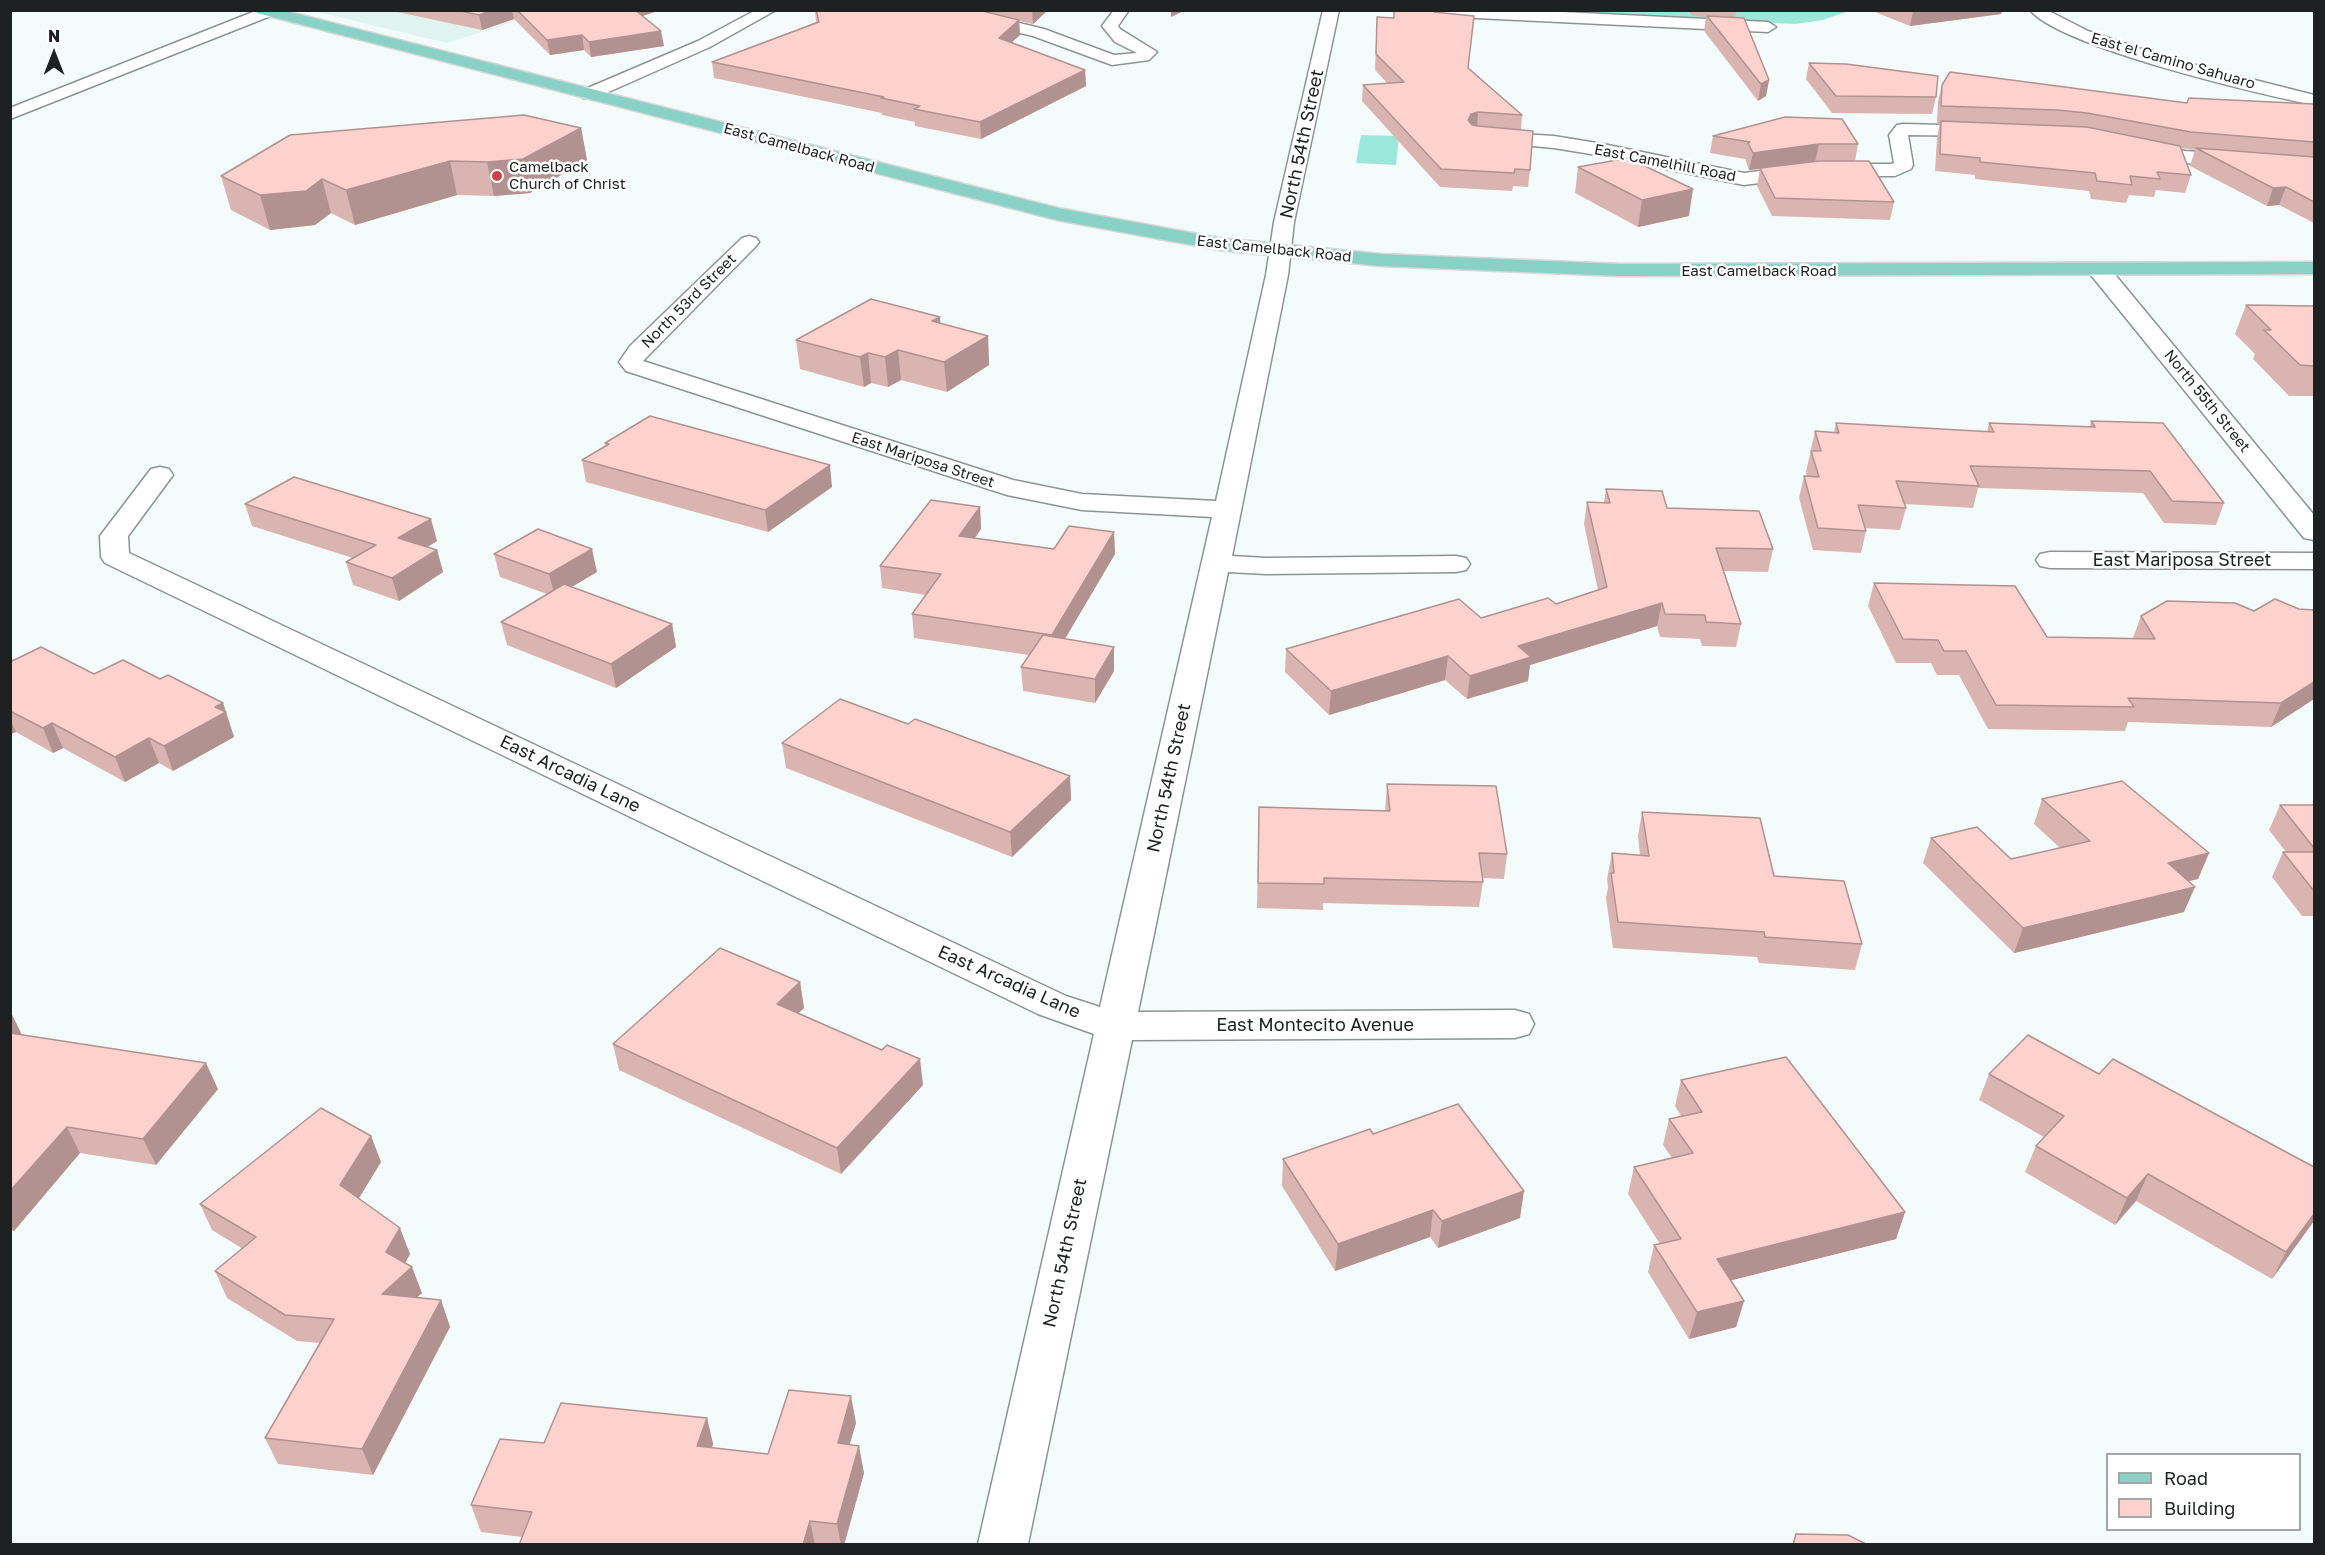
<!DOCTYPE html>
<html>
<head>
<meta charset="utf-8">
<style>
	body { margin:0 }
	#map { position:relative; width:2325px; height:1555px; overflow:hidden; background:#f3fcfa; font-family:"Golos Text",sans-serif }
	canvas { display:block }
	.frame { position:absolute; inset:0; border:12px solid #1e2121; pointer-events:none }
	.legend { position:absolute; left:2106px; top:1453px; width:195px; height:78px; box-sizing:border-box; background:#fff; border:2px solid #a5a6a6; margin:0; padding:8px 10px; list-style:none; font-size:18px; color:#1e2121 }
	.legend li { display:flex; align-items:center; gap:12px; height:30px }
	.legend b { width:30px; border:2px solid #a5a6a6 }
	.north { position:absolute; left:24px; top:24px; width:60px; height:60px; -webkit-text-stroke:4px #fff; paint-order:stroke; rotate:0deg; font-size:16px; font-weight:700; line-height:24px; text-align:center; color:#1e2121 }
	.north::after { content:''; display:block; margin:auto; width:21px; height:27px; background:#1e2121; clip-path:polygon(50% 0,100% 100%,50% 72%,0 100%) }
</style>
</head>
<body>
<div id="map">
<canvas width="2325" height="1555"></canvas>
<div class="frame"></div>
<ul class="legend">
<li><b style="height:8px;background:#89d0c5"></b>Road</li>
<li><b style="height:16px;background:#fdd1ce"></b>Building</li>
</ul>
<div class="north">N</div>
</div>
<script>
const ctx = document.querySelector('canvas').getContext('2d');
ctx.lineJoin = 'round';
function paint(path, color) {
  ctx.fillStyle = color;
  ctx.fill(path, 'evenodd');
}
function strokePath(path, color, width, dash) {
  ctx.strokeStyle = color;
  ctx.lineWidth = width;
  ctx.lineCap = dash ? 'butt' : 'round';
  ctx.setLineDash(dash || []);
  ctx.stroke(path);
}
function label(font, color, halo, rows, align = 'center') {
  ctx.font = font + ' "Golos Text",sans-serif';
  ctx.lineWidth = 5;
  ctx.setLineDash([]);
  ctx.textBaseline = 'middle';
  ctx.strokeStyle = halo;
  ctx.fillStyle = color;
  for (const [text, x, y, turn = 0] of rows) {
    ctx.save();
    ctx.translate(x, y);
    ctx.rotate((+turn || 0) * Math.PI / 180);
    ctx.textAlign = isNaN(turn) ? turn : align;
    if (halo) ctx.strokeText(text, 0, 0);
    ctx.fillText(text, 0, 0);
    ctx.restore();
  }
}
paint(new Path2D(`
	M 313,11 L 547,11 L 447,43 Z`), '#e1f3ef');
paint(new Path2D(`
	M 1499,11 L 1849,11 L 1823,20 L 1796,24 Z
	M 1361,135 L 1399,136 L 1396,165 L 1356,163 Z`), '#9be8da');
const minor = new Path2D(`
	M 258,10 L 276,12 L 273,15 L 10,119 L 10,108 Z
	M 756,10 L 776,10 L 710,47 L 595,98 L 583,98 L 580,94 L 583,90 L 698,41 Z
	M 924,10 L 966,10 L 1044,29 L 1114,55 L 1137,53 L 1115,42 L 1102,26 L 1114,10 L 1129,10 L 1118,26 L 1120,29 L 1157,52 L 1149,60 L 1112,65 L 1033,36 L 961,19 L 931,15 Z
	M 1323,10 L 1339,10 L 1294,222 L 1288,275 L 1232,556 L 1266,558 L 1456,556 L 1466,558 L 1470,564 L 1466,570 L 1456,572 L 1266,574 L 1228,572 L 1138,1012 L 1515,1010 L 1529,1014 L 1534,1024 L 1529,1034 L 1515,1038 L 1132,1040 L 1028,1544 L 978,1544 L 1094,1034 L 1038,1014 L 105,563 L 101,557 L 100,536 L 151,469 L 160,467 L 169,469 L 173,475 L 128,536 L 129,553 L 1066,996 L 1100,1007 L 1212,517 L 1082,510 L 1007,495 L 626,371 L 619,362 L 630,346 L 742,238 L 749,236 L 756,238 L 759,242 L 756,246 L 643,361 L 1013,480 L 1082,494 L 1216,501 L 1266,275 L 1274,222 Z
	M 1406,10 L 1520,10 L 1768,22 L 1776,27 L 1768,32 L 1413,15 Z
	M 2030,10 L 2047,10 L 2088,31 L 2168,58 L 2314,95 L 2314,105 C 2262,95 2060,47 2030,10 Z
	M 1903,124 L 1982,126 L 1988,127 L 1991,131 L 1988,135 L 1982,136 L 1908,135 L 1913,165 L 1911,169 L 1895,176 L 1815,176 L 1744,185 L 1603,156 L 1554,148 L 1488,142 L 1482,141 L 1479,137 L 1482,133 L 1488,132 L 1554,136 L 1603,144 L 1744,173 L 1815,164 L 1891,164 L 1894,163 L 1889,135 L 1897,125 Z
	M 2141,143 L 2185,151 L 2314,161 L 2314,173 L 2185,163 L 2134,153 L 2132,149 L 2134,145 Z
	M 2099,264 L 2107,265 L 2314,515 L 2314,540 L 2304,538 L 2091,275 L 2088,270 L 2091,265 Z
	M 2050,552 L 2314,553 L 2314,569 L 2050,568 L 2040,566 L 2036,560 L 2040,554 Z`);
const major = new Path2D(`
	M 255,10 L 282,10 L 1058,208 L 1219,238 L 1381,254 L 1620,264 L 2314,262 L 2314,274 L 1620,276 L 1381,266 L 1219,250 L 1057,220 L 257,13 Z`);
strokePath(minor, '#8c9492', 3);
strokePath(major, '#d6d7d7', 3);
paint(minor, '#fff');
paint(major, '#89d0c5');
paint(new Path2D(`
	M 388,10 L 660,10 L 642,16 L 664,46 L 591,57 L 584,50 L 550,55 L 514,19 L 482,30 Z
	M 815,10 L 1048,10 L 1033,24 L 1019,21 L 1020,35 L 1012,42 L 1085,70 L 1086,86 L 981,139 L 915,126 L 915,122 L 882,115 L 882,113 L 714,78 L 712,62 L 816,22 Z
	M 1688,10 L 1737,10 L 1735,17 L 1769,80 L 1766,96 L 1758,101 L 1704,31 L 1706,17 L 1692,16 Z
	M 1870,10 L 2002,10 L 2001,14 L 1910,26 Z
	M 1434,12 L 1469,68 L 1522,115 L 1521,130 L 1530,170 L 1528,187 L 1513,186 L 1512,191 L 1440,187 L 1362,101 L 1363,85 L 1388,84 L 1375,70 L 1377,17 L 1393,18 Z
	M 1809,63 L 1936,97 L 1932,114 L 1832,113 L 1806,79 Z
	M 1942,85 L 2187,103 L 2314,104 L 2314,223 L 2279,205 L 2267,206 L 2190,166 L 2195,150 L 2181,148 L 2191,175 L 2185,193 L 2156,190 L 2154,197 L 2129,195 L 2126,203 L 2091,199 L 2089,191 L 1975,179 L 1975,175 L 1935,171 L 1937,138 L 1940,123 L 1937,123 L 1938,101 Z
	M 581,128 L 587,160 L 530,193 L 494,196 L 457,195 L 355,225 L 331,213 L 315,225 L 270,230 L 231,210 L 221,176 Z
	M 1713,136 L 1858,144 L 1855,161 L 1894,202 L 1890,220 L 1772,216 L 1757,186 L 1760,169 L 1749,170 L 1745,159 L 1710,153 Z
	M 1578,167 L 1689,216 L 1638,227 L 1575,193 Z
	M 2246,305 L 2314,306 L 2314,396 L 2289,396 L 2253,359 L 2255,354 L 2235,334 Z
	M 940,317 L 940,323 L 988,336 L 989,365 L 947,392 L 901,380 L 888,387 L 871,383 L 864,387 L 800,369 L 796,340 Z
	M 2091,421 L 2224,503 L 2216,525 L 2164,523 L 2143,493 L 1978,488 L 1973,508 L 1905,504 L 1906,508 L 1900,530 L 1865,528 L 1866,531 L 1861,553 L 1813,550 L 1799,498 L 1804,476 L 1807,477 L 1806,472 L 1815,431 L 1834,432 L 1836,423 L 1987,432 L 1989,423 L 2090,427 Z
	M 605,443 L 832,487 L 768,532 L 586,482 L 582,460 L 605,447 Z
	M 1606,489 L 1667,508 L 1773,549 L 1768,572 L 1724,571 L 1741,624 L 1736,647 L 1702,646 L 1700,639 L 1660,637 L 1657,626 L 1530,665 L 1528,681 L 1467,699 L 1445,680 L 1329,715 L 1285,672 L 1286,649 L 1481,618 L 1556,604 L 1598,590 L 1584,524 L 1587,502 L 1604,502 Z
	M 245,504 L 437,541 L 427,547 L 437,550 L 443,572 L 399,601 L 353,585 L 346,562 L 353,558 L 252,526 Z
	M 980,507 L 981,529 L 975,538 L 1054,549 L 1114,532 L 1115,554 L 1065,639 L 1114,647 L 1114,671 L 1095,703 L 1023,691 L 1021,667 L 1029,655 L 914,638 L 912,614 L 926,595 L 882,588 L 880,566 Z
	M 494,554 L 597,572 L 571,587 L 672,624 L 676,647 L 616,688 L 507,645 L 501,622 L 547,594 L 500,577 Z
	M 1874,583 L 2047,637 L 2133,638 L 2141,616 L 2314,699 L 2271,727 L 2128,722 L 2125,731 L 1988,729 L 1959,675 L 1937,675 L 1931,663 L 1896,663 L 1868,606 Z
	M 10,662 L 94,674 L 160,679 L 223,703 L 234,737 L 173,771 L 159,763 L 125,782 L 63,748 L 53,753 L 16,732 L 10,734 Z
	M 908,724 L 1070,776 L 1071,800 L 1012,857 L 786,768 L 782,743 Z
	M 1387,784 L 1507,854 L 1504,879 L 1482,878 L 1483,882 L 1479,907 L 1323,903 L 1323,910 L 1257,908 L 1259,807 L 1385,811 Z
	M 2042,799 L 2209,853 L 2198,879 L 2189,881 L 2184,912 L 2014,953 L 1923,863 L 1931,838 L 2011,859 L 2060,848 L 2034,824 Z
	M 2280,805 L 2314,805 L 2314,916 L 2302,916 L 2272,877 L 2283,852 L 2286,852 L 2269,830 Z
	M 1642,812 L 1774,876 L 1862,944 L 1855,970 L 1759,963 L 1757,957 L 1613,948 L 1606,898 L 1608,888 L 1607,879 L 1612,853 L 1640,855 L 1638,836 Z
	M 800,982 L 804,1008 L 798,1013 L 923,1085 L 841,1174 L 619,1070 L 613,1044 Z
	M 10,1014 L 12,1015 L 22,1035 L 218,1089 L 156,1165 L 80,1153 L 14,1231 L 10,1230 Z
	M 1989,1074 L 2314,1221 L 2272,1279 L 2136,1201 L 2115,1225 L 2025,1172 L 2036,1146 L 2044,1137 L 1979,1100 Z
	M 1681,1080 L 1905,1212 L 1896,1239 L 1730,1280 L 1744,1301 L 1736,1327 L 1689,1339 L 1648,1272 L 1654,1245 L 1660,1244 L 1628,1194 L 1634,1167 L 1672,1158 L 1663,1145 L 1669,1119 L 1681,1116 L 1675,1106 Z
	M 1373,1134 L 1520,1218 L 1438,1248 L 1430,1237 L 1335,1271 L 1282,1186 L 1283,1159 Z
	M 371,1136 L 381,1162 L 359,1198 L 410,1254 L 405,1263 L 422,1293 L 417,1297 L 441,1300 L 450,1327 L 373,1475 L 278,1464 L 265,1438 L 320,1343 L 297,1341 L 227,1298 L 215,1271 L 243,1249 L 212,1230 L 200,1204 Z
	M 707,1418 L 713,1444 L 712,1448 L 768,1454 L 856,1423 L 849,1445 L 864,1473 L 844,1545 L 519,1545 L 522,1537 L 481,1532 L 471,1505 L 544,1443 Z`), '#dab4b1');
paint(new Path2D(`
	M 493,10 L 512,10 L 514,19 L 482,30 L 479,15 Z
	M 629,10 L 660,10 L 631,20 Z
	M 1032,10 L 1048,10 L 1033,24 Z
	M 1171,10 L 1186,10 L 1171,17 Z
	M 2002,10 L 2001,14 L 1910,26 L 1913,11 Z
	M 1019,20 L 1020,35 L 1000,53 L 999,38 Z
	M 661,31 L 664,46 L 591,57 L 589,42 Z
	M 582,35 L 584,50 L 550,55 L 547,40 Z
	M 1085,70 L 1086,86 L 981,139 L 980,122 Z
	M 1769,80 L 1766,96 L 1758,101 L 1761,84 Z
	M 1478,112 L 1477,129 L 1468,120 L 1471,114 Z
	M 581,128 L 587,160 L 530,193 L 494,196 L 487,162 Z
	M 1819,144 L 1815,162 L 1749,170 L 1753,153 Z
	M 450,161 L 457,195 L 355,225 L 346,190 Z
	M 322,179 L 331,213 L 315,225 L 270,230 L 260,195 Z
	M 2286,187 L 2279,205 L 2267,206 L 2273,188 Z
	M 1693,189 L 1689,216 L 1638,227 L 1642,200 Z
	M 940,317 L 942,346 L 932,321 Z
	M 988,336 L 989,365 L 947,392 L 944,362 Z
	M 898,350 L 901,380 L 888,387 L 885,357 Z
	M 868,353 L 871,383 L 864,387 L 860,357 Z
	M 830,465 L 832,487 L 768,532 L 765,510 Z
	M 980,507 L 981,529 L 961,558 L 959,536 Z
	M 431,519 L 437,541 L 405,561 L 398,538 Z
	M 1114,532 L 1115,554 L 1053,659 L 1052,635 Z
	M 592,549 L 597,572 L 555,597 L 549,574 Z
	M 437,550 L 443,572 L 399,601 L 392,578 Z
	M 1662,603 L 1657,626 L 1530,665 L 1528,681 L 1467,699 L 1470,676 L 1518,646 Z
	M 672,624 L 676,647 L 616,688 L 611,664 Z
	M 1114,647 L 1114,671 L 1095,703 L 1095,679 Z
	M 1448,656 L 1445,680 L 1329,715 L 1331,691 Z
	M 2314,682 L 2314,699 L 2271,727 L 2281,703 Z
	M 223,703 L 234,737 L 173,771 L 164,746 L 215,707 Z
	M 10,719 L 16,732 L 11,734 L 10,733 Z
	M 52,723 L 63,748 L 53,753 L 43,728 Z
	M 149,738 L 159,763 L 125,782 L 115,757 Z
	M 1070,776 L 1071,800 L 1012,857 L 1010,832 Z
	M 2209,853 L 2198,879 L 2157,888 L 2168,863 Z
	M 2195,887 L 2184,912 L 2014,953 L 2023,928 Z
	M 800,982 L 804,1008 L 781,1030 L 777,1004 Z
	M 12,1015 L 25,1041 L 10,1056 L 10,1016 Z
	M 920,1059 L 923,1085 L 841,1174 L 837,1148 Z
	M 206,1063 L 218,1089 L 156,1165 L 143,1139 Z
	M 67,1127 L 80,1153 L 14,1231 L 10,1225 L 10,1191 Z
	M 371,1136 L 381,1162 L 351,1211 L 340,1185 Z
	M 2148,1174 L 2136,1201 L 2115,1225 L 2127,1198 Z
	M 1524,1191 L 1520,1218 L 1438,1248 L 1442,1221 Z
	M 1433,1210 L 1430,1237 L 1335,1271 L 1338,1244 Z
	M 1905,1212 L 1896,1239 L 1709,1286 L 1717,1259 Z
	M 2314,1214 L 2314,1221 L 2272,1279 L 2286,1252 Z
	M 400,1228 L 410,1254 L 396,1279 L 386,1252 Z
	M 412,1267 L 422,1293 L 393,1320 L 382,1294 Z
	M 441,1300 L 450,1327 L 373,1475 L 362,1449 Z
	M 1744,1301 L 1736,1327 L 1689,1339 L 1697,1312 Z
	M 851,1396 L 856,1423 L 842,1470 L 838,1443 Z
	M 707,1418 L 713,1444 L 704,1473 L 697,1446 Z
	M 859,1446 L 864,1473 L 844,1545 L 841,1545 L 837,1524 Z
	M 810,1521 L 815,1545 L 803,1545 Z`), '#b19290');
const building = new Path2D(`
	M 456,10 L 493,10 L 479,15 Z
	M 517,10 L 635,10 L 661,31 L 589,42 L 582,35 L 547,40 Z
	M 816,10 L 978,10 L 1019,20 L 999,38 L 1085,70 L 980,122 L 914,109 L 920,106 L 881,98 L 884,97 L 712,62 L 819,22 Z
	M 1394,10 L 1434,10 L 1434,12 L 1474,16 L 1468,68 L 1522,115 L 1478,112 L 1471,114 L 1468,120 L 1472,125 L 1478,126 L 1533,131 L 1530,170 L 1515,169 L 1514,173 L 1441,169 L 1363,85 L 1404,82 L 1376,54 L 1377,17 L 1394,18 Z
	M 1707,16 L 1744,18 L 1769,80 L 1761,84 Z
	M 1809,63 L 1846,64 L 1938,76 L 1936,97 L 1836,96 Z
	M 1950,72 L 2187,103 L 2189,98 L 2314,104 L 2314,142 L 2191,132 L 2087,113 L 2057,110 L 1941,106 L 1942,85 Z
	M 524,115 L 581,128 L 523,159 L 487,162 L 450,161 L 346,190 L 322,179 L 306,191 L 260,195 L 221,176 L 290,135 Z
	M 1785,117 L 1842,119 L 1858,144 L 1819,144 L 1753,153 L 1748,143 L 1750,142 L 1713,136 Z
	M 1941,121 L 2087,127 L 2180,146 L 2191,175 L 2157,172 L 2160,179 L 2130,176 L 2132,185 L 2097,181 L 2095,173 L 1980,162 L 1980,158 L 1940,154 Z
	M 2196,148 L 2314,157 L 2314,202 L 2286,187 L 2273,188 Z
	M 1628,158 L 1693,189 L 1642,200 L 1578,167 Z
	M 1819,161 L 1869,161 L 1894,202 L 1775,198 L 1760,168 Z
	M 871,299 L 940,317 L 932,321 L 988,336 L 944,362 L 898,350 L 885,357 L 868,353 L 860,357 L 796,340 Z
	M 2246,305 L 2314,306 L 2314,366 L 2300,365 L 2264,330 L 2271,330 Z
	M 650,416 L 830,465 L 765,510 L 582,460 L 609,444 L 605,443 Z
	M 2091,421 L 2163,423 L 2224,503 L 2172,501 L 2150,471 L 1970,466 L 1979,486 L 1896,481 L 1906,508 L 1858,505 L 1866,531 L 1818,528 L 1804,476 L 1819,477 L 1811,451 L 1821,451 L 1815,431 L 1839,433 L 1836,423 L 1994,432 L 1989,423 L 2095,427 Z
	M 294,477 L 431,519 L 398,538 L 437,550 L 392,578 L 346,562 L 376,545 L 245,504 Z
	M 1606,489 L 1662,491 L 1667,508 L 1759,511 L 1773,549 L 1716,548 L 1741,624 L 1706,622 L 1705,615 L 1665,614 L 1662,603 L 1518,646 L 1531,657 L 1470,676 L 1448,656 L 1331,691 L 1286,649 L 1459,599 L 1481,618 L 1548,598 L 1556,604 L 1607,587 L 1587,502 L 1610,503 Z
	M 931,500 L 980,507 L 959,536 L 1054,549 L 1069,526 L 1114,532 L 1052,635 L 912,614 L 941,574 L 880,566 Z
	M 538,529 L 592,549 L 549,574 L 494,554 Z
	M 1874,583 L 2015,586 L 2047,637 L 2155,639 L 2141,616 L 2167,601 L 2235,603 L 2254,611 L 2275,599 L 2299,609 L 2314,610 L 2314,682 L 2281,703 L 2128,698 L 2134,707 L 1996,705 L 1966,651 L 1944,651 L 1938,640 L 1903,639 Z
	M 564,584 L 672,624 L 611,664 L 501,622 Z
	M 1043,635 L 1114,647 L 1095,679 L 1021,667 Z
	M 41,647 L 94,674 L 123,660 L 160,679 L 168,675 L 223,703 L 215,707 L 226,712 L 164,746 L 149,738 L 115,757 L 52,723 L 43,728 L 10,711 L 10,662 Z
	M 840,699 L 908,724 L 915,719 L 1070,776 L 1010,832 L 782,743 Z
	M 2122,781 L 2209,853 L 2168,863 L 2195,887 L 2023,928 L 1931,838 L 1977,827 L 2011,859 L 2090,841 L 2042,799 Z
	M 1387,784 L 1496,786 L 1507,854 L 1479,853 L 1483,882 L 1324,878 L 1324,884 L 1258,883 L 1259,807 L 1390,811 Z
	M 2280,805 L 2314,805 L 2314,848 Z
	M 1642,812 L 1760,818 L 1774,876 L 1844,881 L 1862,944 L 1765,937 L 1764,932 L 1618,922 L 1611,873 L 1614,873 L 1612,853 L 1649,856 Z
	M 2283,852 L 2314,852 L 2314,891 Z
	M 720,948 L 800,982 L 777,1004 L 882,1050 L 887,1045 L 920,1059 L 837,1148 L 613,1044 Z
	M 10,1033 L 206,1063 L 143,1139 L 67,1127 L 10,1191 Z
	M 2028,1035 L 2099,1074 L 2113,1059 L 2314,1167 L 2314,1214 L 2286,1252 L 2148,1174 L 2127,1198 L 2036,1146 L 2064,1116 L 1989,1074 Z
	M 1786,1057 L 1905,1212 L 1717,1259 L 1744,1301 L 1697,1312 L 1654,1245 L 1681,1239 L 1634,1167 L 1693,1153 L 1669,1119 L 1702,1112 L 1681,1080 Z
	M 1458,1104 L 1524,1191 L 1442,1221 L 1433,1210 L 1338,1244 L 1283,1159 L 1370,1129 L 1373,1134 Z
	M 321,1108 L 371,1136 L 340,1185 L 400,1228 L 386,1252 L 412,1267 L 382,1294 L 441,1300 L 362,1449 L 265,1438 L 334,1319 L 285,1315 L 215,1271 L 256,1237 L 200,1204 Z
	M 789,1390 L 851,1396 L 838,1443 L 859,1446 L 837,1524 L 810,1521 L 803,1545 L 519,1545 L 532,1512 L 471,1505 L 500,1439 L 544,1443 L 561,1403 L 707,1418 L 697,1446 L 768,1454 Z
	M 1796,1534 L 1848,1535 L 1868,1545 L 1793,1545 Z`);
paint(building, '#fdd1ce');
strokePath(building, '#b19290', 1.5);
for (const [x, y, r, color] of [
	[497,176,6,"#d04049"]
]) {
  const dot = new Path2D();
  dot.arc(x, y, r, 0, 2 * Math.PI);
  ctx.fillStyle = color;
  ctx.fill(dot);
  strokePath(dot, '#fff', 2);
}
label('15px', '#1e2121', '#fff', [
	["East el Camino Sahuaro",2173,61,16],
	["East Camelback Road",799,148,15],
	["East Camelhill Road",1665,163,11],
	["East Camelback Road",1274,249,6],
	["East Camelback Road",1759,271],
	["North 53rd Street",689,301,-45],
	["North 55th Street",2207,401,51],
	["East Mariposa Street",923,460,18]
]);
label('15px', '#1e2121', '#fff', [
	["Camelback",509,167],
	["Church of Christ",509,184]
], 'left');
label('18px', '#1e2121', '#fff', [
	["North 54th Street",1302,144,-78],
	["East Mariposa Street",2182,560],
	["East Arcadia Lane",570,774,26],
	["North 54th Street",1169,778,-78],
	["East Arcadia Lane",1009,982,24],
	["East Montecito Avenue",1315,1025],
	["North 54th Street",1065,1253,-78]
]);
</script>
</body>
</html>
